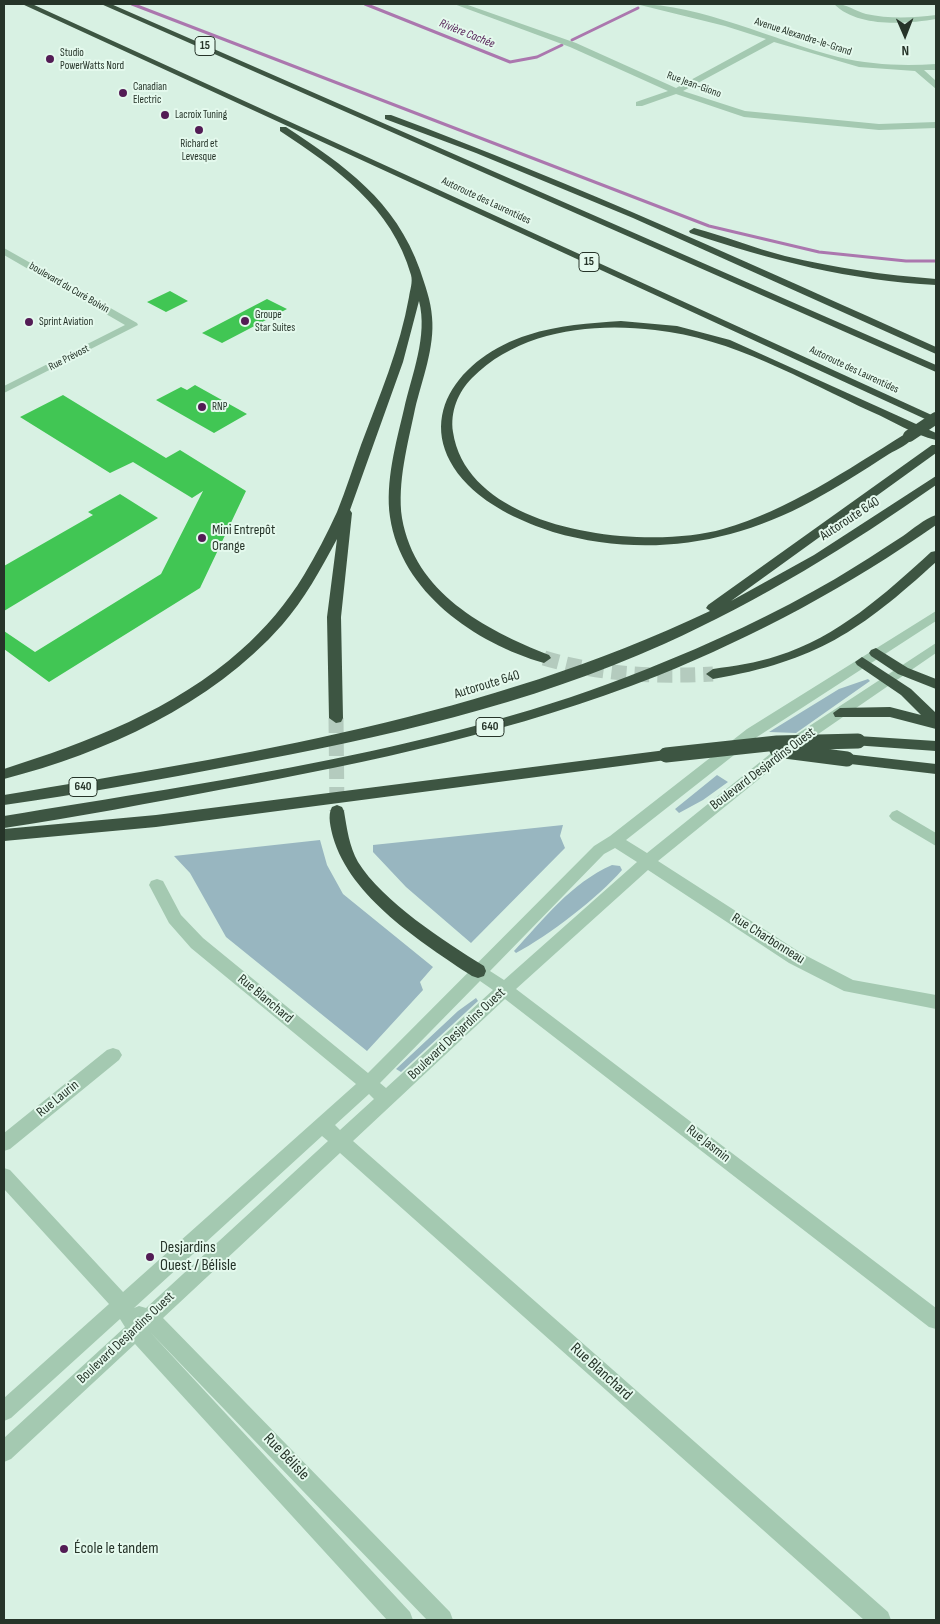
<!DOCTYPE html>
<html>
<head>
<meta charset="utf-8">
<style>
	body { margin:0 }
	#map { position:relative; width:940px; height:1624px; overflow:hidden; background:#d8f1e3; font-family:"Sofia Sans Condensed",sans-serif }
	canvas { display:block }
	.frame { position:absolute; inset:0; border:5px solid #263429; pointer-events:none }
	.north { position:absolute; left:880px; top:10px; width:50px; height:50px; -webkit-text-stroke:4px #e4f9ed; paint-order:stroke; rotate:179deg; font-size:14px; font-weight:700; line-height:20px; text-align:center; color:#263429 }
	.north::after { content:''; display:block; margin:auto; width:18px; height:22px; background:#263429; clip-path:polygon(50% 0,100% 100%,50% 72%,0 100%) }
</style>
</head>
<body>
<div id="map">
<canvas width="940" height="1624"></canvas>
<div class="frame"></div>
<div class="north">N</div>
</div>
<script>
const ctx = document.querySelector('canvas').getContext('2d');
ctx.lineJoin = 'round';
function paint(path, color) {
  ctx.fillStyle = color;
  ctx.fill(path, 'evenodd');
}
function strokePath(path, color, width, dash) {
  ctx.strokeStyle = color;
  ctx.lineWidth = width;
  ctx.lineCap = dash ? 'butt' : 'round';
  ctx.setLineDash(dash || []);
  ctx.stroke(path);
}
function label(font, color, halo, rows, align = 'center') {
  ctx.font = font + ' "Sofia Sans Condensed",sans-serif';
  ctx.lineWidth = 4;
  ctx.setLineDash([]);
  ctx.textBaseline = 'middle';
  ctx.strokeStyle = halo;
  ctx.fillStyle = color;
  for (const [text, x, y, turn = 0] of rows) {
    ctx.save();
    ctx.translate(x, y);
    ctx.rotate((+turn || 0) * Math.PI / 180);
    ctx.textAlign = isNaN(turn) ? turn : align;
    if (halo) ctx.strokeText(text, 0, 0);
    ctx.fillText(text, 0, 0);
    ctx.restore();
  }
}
paint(new Path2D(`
	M 868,679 L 870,681 L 796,733 L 769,732 L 839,689 Z
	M 717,775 L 728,782 L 703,800 L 679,813 L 675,809 Z
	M 563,825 L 560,836 L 565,848 L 471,943 L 406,887 L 373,852 L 373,845 Z
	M 320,840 L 327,865 L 343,894 L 433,967 L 420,982 L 423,990 L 367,1051 L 226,937 L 190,873 L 174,856 Z
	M 612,865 L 620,866 L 622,870 C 599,897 548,936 516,953 L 514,951 C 544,919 571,883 612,865 Z
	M 476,998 L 478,1001 L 401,1072 L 396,1069 L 458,1011 Z`), '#98b6c0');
strokePath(new Path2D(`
	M 132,4 L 709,226 L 819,252 L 906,261 L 936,261
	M 365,4 L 510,62 L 537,57 L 562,45
	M 572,40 L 638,8`), '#ab77ae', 3);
paint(new Path2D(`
	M 170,291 L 188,301 L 166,312 L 147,302 Z
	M 267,299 L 287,309 L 222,343 L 202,333 Z
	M 195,385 L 247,414 L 214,433 L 156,400 L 181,387 L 187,390 Z
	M 63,395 L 166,458 L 180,450 L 246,491 L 200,588 L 49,682 L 4,649 L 4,631 L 35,652 L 161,574 L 203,491 L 192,498 L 133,462 L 110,473 L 20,417 Z
	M 120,494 L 158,518 L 4,611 L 4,566 L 93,515 L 88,512 Z`), '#41c654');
strokePath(new Path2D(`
	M 544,658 C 600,675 655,677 713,674
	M 336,718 L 337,811`), '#b4cbbe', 15, [15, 8]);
paint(new Path2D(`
	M 454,4 L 465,4 L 576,43 L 676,88 L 766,39 L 725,26 L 636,4 C 701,4 775,41 838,57 C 871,65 903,66 936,64 L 936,70 L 924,70 L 936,81 L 936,89 L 915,71 L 859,67 L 774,42 L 683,91 L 745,111 L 879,124 L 936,122 L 936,128 L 879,130 L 744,117 L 676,94 L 642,106 L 636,106 L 636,102 L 668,91 L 570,47 Z
	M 834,4 C 846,3 855,11 866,14 C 889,19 913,18 936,15 L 936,19 C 906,24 858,28 834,4 Z
	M 4,248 L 137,323 L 138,325 L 4,393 L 4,386 L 125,325 L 4,255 Z
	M 936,611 L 936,621 L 757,737 L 626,840 L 647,853 L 785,742 L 936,643 L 936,653 L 795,750 L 658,861 L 801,953 L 853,980 L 936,995 L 936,1009 L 844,991 L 789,963 L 648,870 L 516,989 L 936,1308 L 936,1329 L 929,1327 L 505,999 L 353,1141 L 888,1612 L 891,1620 L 864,1620 L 340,1153 L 163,1318 L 450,1612 L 453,1620 L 427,1620 L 150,1332 L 410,1612 L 413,1620 L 387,1620 L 135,1344 L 11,1459 L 4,1462 L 4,1438 L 125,1327 L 120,1319 L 11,1418 L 4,1421 L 4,1398 L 109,1304 L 4,1189 L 4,1168 L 10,1170 L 123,1292 L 356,1084 L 191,948 L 169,923 L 149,885 L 151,881 L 157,879 L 163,881 L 181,915 L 203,938 L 368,1073 L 594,846 L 610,836 L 747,729 ZM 615,848 L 637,862 L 504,980 L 490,971 L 604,854 ZM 480,981 L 493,990 L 386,1088 L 380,1083 ZM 369,1094 L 374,1099 L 340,1130 L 335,1125 ZM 322,1136 L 328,1141 L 146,1308 L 139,1306 L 134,1308 Z
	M 897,810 L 936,833 L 936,846 L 892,820 L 889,816 L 892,812 Z
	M 113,1048 L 119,1050 L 122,1055 L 119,1060 L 10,1149 L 4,1151 L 4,1133 L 107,1050 Z`), '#a4c9b1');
paint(new Path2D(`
	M 22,4 L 32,4 L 936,417 L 936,424 Z
	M 101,4 L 111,4 L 936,365 L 936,372 Z
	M 385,115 L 391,115 C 576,184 756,266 936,347 L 936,354 L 633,218 L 476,153 L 385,119 Z
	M 280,127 L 286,127 C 345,166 395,200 420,270 C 425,285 431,301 432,317 C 435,347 422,380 415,409 C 408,443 397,483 402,518 C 415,593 484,629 549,655 L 551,658 L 544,663 C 475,643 401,592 390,517 C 385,482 396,443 404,409 C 412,374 428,336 419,301 L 403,362 L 350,510 L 352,513 L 341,617 L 343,718 L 341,722 L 336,723 L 329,718 L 327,617 L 337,539 C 321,569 304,600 282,625 C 211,705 105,753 4,779 L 4,769 C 88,742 174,710 241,650 C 265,629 287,603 304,575 C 316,555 327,534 337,512 C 346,490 353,467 361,445 C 379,397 400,348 409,297 C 410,290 413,282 411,275 C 392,207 336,168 280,131 Z
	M 694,228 C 725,236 754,248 785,256 C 835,268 885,275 936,279 L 936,285 C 852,281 770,260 690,233 L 689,231 Z
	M 621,321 L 677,326 L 730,340 L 936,433 L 936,440 C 914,435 893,421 872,412 C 802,380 732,338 655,330 C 592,322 518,331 472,378 C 458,392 450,412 453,432 C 468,533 646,551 723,529 C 789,510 847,470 905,434 L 913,434 L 915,436 C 909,444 898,449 889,454 C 864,470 838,487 812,501 C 731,545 643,558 553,532 C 523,522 491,508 468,485 C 407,422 460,356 528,335 C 558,325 590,323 621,321 Z
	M 932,445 L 936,445 L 936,453 L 731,601 L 814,555 L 936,476 L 936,485 C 849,546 761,600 664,644 C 529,705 381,738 236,765 C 159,780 81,794 4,805 L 4,795 C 248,754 484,718 710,611 L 706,608 L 708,605 Z
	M 936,515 L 936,525 C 849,586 756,636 657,676 C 518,731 371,762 224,789 C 151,803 77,817 4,828 L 4,816 C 220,780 443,751 647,669 C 712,643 775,614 835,579 C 858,565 880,551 903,536 C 913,529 924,519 936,515 Z
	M 936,551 L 936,562 C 860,631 817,661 713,679 L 706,674 L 713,669 C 734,666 756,663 777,656 C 838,637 885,594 931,552 Z
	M 876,648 L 908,668 L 936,679 L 936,689 L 898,674 L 871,656 L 869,653 L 871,650 Z
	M 862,657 L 911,689 L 936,713 L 936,729 L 890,717 L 835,717 L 833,713 L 840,708 L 890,707 L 921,715 L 901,695 L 857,665 L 855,662 Z
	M 858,736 L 936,741 L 936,751 L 853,745 L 851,741 Z
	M 666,750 L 671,751 L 673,755 L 671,759 L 666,760 L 156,827 L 4,841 L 4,829 L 156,815 Z
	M 847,754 L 936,764 L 936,774 L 842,763 L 840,759 L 842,755 Z
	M 337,805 L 342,807 L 344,811 C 347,829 349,846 358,862 C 382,901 445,942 484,966 L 486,971 L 484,976 L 478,978 L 472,976 C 422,943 350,897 333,837 C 331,829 327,815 332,807 Z`), '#3d5542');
strokePath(new Path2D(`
	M 909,436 L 936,418`), '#3d5542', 12);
strokePath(new Path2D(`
	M 777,750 L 847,759
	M 666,755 L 777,743 L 858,741`), '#3d5542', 15);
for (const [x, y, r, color] of [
	[50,59,5,"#531c55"],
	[123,93,5,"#531c55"],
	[165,115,5,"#531c55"],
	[199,130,5,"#531c55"],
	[245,321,5,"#531c55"],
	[29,322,5,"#531c55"],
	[202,407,5,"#531c55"],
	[202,538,5,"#531c55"],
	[150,1257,5,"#531c55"],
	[64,1549,5,"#531c55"]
]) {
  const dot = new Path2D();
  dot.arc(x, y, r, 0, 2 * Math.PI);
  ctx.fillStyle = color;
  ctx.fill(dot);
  strokePath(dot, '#e4f9ed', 2);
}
label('11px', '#263429', '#e4f9ed', [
	["Avenue Alexandre-le-Grand",803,37,18],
	["Rue Jean-Giono",694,85,20],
	["Autoroute des Laurentides",486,201,25],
	["boulevard du Curé Boivin",69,288,30],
	["Rue Prévost",69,358,-27],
	["Autoroute des Laurentides",854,370,25]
]);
label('11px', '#263429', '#e4f9ed', [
	["Studio",60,53],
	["PowerWatts Nord",60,66],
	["Canadian",133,87],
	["Electric",133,100],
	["Lacroix Tuning",175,115],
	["Richard et",199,144,"center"],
	["Levesque",199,157,"center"],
	["Groupe",255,315],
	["Star Suites",255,328],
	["Sprint Aviation",39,322],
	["RNP",212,407]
], 'left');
label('italic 12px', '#531c55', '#e4f9ed', [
	["Rivière Cachée",467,34,22]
]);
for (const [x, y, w] of [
	[205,46,20],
	[589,262,20],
	[490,727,28],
	[83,787,28]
]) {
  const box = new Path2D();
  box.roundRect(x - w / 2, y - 9.5, w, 19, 4);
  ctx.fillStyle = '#e4f9ed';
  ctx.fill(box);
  strokePath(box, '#263429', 1);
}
label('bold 12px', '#263429', null, [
	["15",205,46],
	["15",589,262],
	["640",490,727],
	["640",83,787]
]);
label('14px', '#263429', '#e4f9ed', [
	["Autoroute 640",850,519,-33],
	["Autoroute 640",487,685,-17],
	["Boulevard Desjardins Ouest",763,769,-37],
	["Rue Charbonneau",768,939,32],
	["Rue Blanchard",265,999,40],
	["Boulevard Desjardins Ouest",457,1034,-43],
	["Rue Laurin",58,1099,-39],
	["Rue Jasmin",708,1144,38],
	["Boulevard Desjardins Ouest",126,1338,-43]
]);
label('14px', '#263429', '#e4f9ed', [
	["Mini Entrepôt",212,530],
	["Orange",212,546]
], 'left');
label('16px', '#263429', '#e4f9ed', [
	["Desjardins",160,1248],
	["Ouest / Bélisle",160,1266],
	["École le tandem",74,1549]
], 'left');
label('16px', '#263429', '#e4f9ed', [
	["Rue Blanchard",601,1372,42],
	["Rue Bélisle",286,1457,46]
]);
</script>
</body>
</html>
